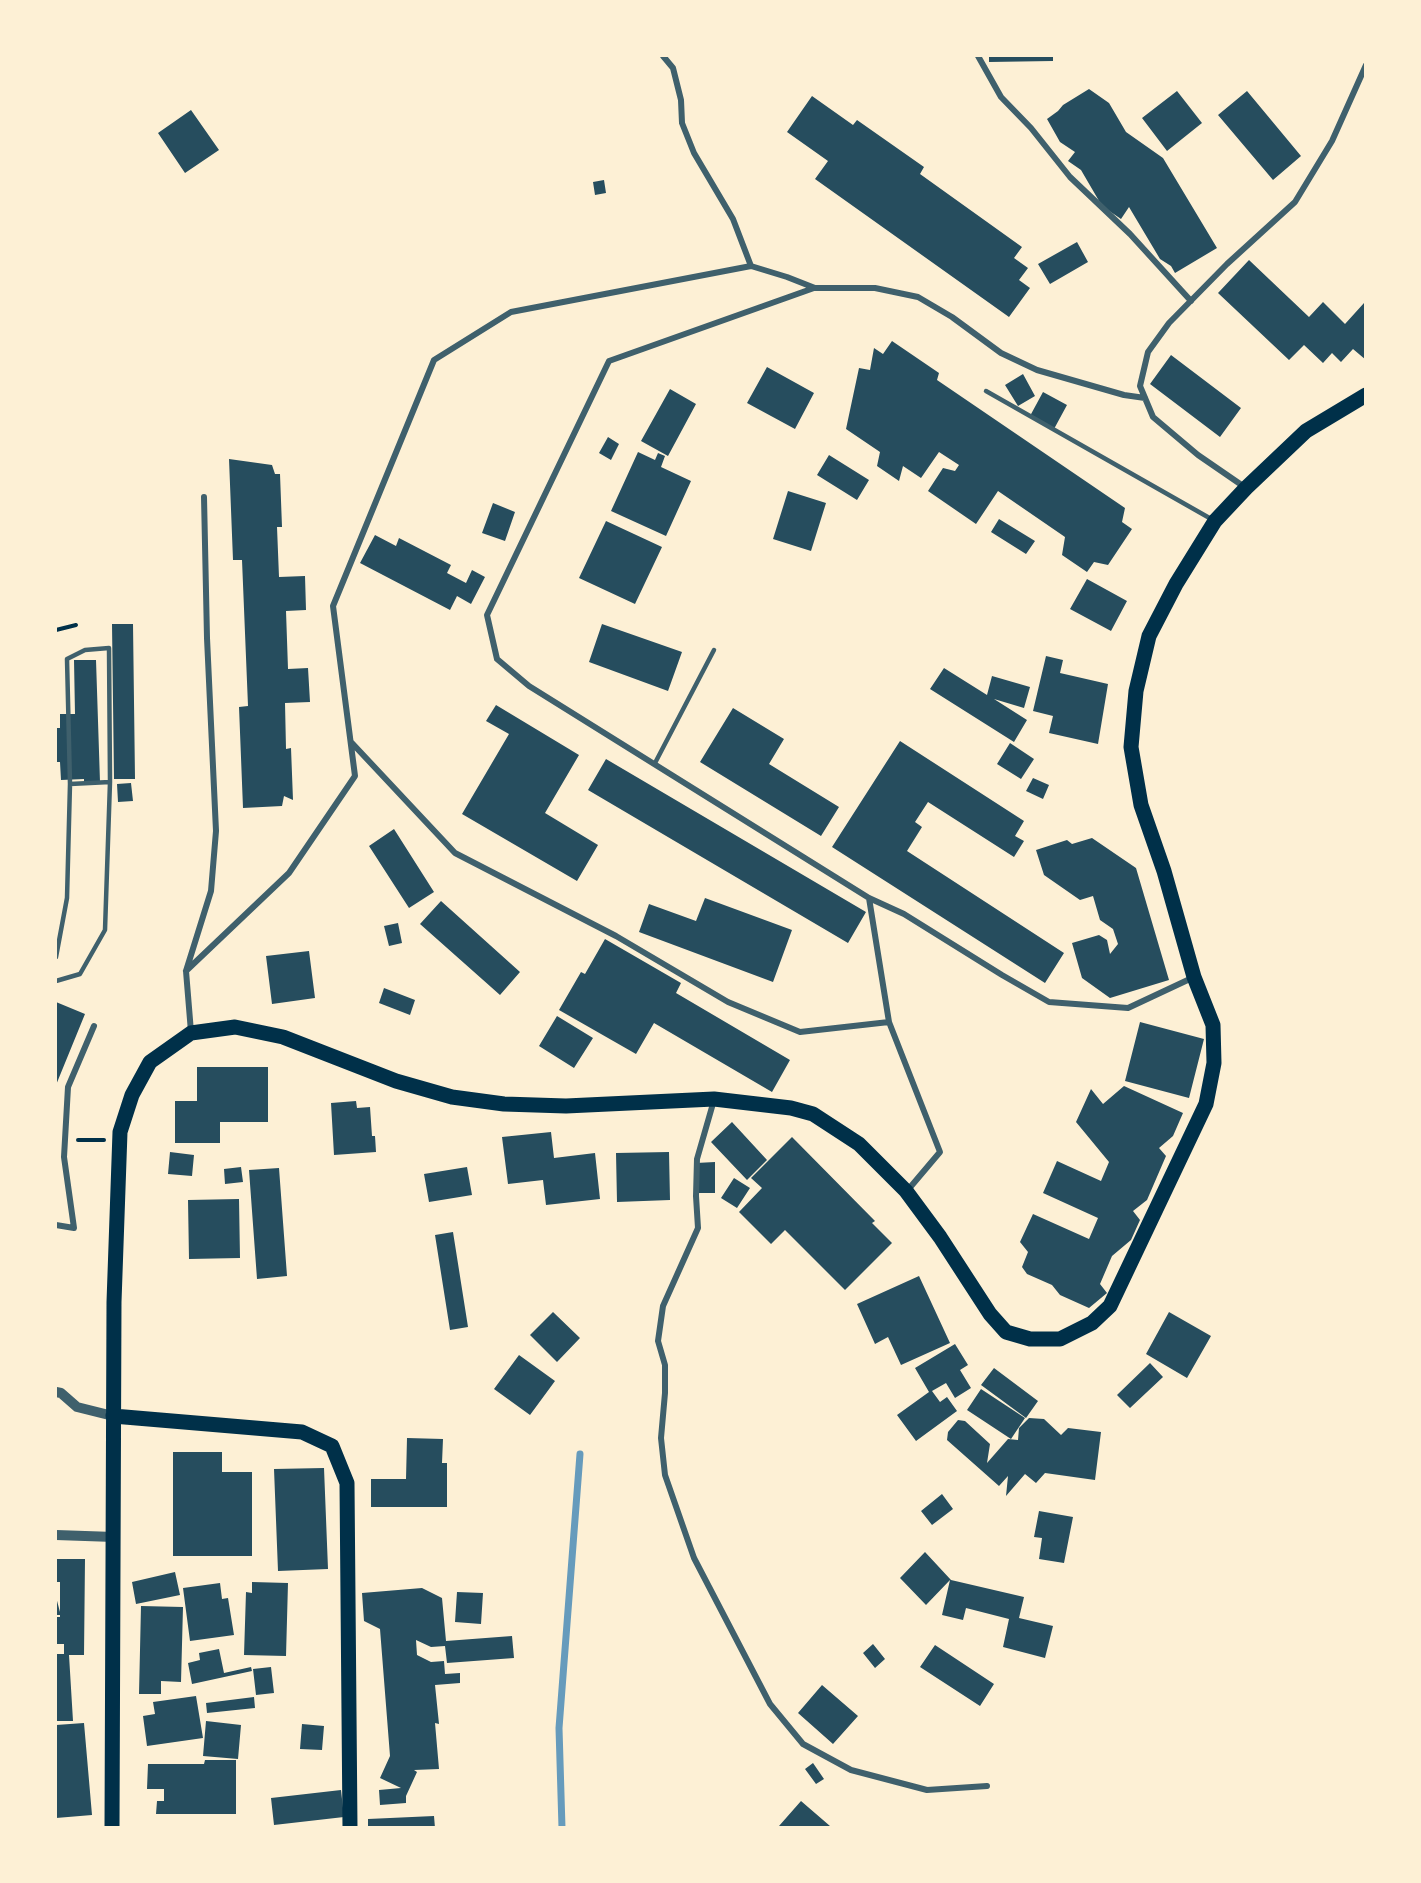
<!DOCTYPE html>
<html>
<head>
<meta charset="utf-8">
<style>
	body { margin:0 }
	#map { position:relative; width:1421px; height:1883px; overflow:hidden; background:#fdf0d5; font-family:"DM Sans",sans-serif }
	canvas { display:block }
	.frame { position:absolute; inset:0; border:57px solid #fdf0d5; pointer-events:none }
</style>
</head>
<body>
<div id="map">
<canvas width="1421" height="1883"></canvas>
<div class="frame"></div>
</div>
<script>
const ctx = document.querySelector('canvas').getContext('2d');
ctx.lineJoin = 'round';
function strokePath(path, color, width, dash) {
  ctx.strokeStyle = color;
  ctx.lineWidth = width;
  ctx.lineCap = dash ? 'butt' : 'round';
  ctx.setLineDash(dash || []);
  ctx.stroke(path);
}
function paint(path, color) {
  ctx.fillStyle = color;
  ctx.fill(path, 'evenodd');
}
strokePath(new Path2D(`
	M 562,1828 L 559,1728 L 580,1454`), '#669bbc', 7);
paint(new Path2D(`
	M 989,56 L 1053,56 L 1053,61 L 989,62 Z
	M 1089,89 L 1109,103 L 1126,132 L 1163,158 L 1217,248 L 1175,273 L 1171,266 L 1160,259 L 1129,207 L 1121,219 L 1102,206 L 1081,170 L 1068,161 L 1075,152 L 1060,142 L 1047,119 L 1058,111 L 1063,105 Z
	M 1177,91 L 1202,123 L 1167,151 L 1142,118 Z
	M 1247,91 L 1301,156 L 1273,180 L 1218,115 Z
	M 812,96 L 853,125 L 857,120 L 924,167 L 920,174 L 1022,247 L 1014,258 L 1028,268 L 1019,280 L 1030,288 L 1009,317 L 815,179 L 828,161 L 787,132 Z
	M 191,110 L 219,150 L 185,173 L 158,133 Z
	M 604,180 L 606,193 L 595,195 L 593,182 Z
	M 1077,242 L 1088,262 L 1050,284 L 1038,264 Z
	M 1249,260 L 1309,317 L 1323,302 L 1345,324 L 1364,303 L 1366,360 L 1353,349 L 1341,362 L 1332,353 L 1323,363 L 1304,345 L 1289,360 L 1218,293 Z
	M 892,341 L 939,373 L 937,380 L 1125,508 L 1122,522 L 1132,529 L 1108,565 L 1094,562 L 1087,572 L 1062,555 L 1065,537 L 998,491 L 976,524 L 928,491 L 943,468 L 955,471 L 959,465 L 939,452 L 921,478 L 903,466 L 899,481 L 877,466 L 880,452 L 846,429 L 859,368 L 870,370 L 874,348 L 883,354 Z
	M 1171,355 L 1241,408 L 1220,437 L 1150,384 Z
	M 767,367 L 814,393 L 795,429 L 747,403 Z
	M 1023,374 L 1035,396 L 1018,406 L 1005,385 Z
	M 670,389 L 696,404 L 668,456 L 641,441 Z
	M 1043,392 L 1067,405 L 1054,429 L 1030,416 Z
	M 608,437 L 619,444 L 611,460 L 599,453 Z
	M 638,452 L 655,460 L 658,453 L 665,456 L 661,467 L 691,481 L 666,536 L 611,511 Z
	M 829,455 L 869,480 L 857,500 L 817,475 Z
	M 229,459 L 272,465 L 275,474 L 280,474 L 282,527 L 277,527 L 279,577 L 305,576 L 306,610 L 286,611 L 288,669 L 308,668 L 310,702 L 285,703 L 286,749 L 291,748 L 293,800 L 284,796 L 282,806 L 243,808 L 239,707 L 248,706 L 242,560 L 233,560 Z
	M 788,491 L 826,503 L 811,551 L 773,539 Z
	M 493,503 L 515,512 L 505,541 L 482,533 Z
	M 999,519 L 1035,541 L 1026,554 L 991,532 Z
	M 606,521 L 662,547 L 635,604 L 579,578 Z
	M 375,535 L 396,546 L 399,538 L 451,565 L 447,573 L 466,583 L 472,570 L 485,577 L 471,604 L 457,596 L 450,610 L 360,563 Z
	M 1087,579 L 1127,601 L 1111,631 L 1070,609 Z
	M 112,624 L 133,624 L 135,779 L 114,779 Z
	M 602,624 L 682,652 L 668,691 L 589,662 Z
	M 1046,656 L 1063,660 L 1060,673 L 1108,684 L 1098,744 L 1049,733 L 1053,716 L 1033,711 Z
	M 74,660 L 96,660 L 100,782 L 84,782 L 84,779 L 61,780 L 60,762 L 56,762 L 56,728 L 60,728 L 60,714 L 75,714 Z
	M 944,668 L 987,695 L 992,676 L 1030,687 L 1024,708 L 994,699 L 1027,720 L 1014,742 L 930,689 Z
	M 496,705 L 579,755 L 545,813 L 598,845 L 577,881 L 462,814 L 509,734 L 486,721 Z
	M 733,708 L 784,739 L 769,764 L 839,807 L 821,836 L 700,762 Z
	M 900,741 L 1024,821 L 1015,836 L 1024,841 L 1014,857 L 928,802 L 915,822 L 922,827 L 907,851 L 1064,953 L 1045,983 L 832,847 Z
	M 1010,743 L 1034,759 L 1021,779 L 997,764 Z
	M 606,759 L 866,912 L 848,943 L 588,790 Z
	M 1033,778 L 1049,785 L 1043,799 L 1026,791 Z
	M 131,783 L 133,801 L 118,802 L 117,784 Z
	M 394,829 L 434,892 L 409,908 L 369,846 Z
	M 1092,838 L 1136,868 L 1169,980 L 1110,998 L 1082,978 L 1072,943 L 1099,935 L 1107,940 L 1110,954 L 1118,944 L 1113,929 L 1100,920 L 1093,896 L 1080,900 L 1044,875 L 1036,850 L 1067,840 L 1072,844 Z
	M 705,898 L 792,930 L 773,982 L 639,932 L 649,904 L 696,921 Z
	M 441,901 L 520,972 L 500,995 L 420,924 Z
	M 398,923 L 402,943 L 389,946 L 384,926 Z
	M 605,939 L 681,983 L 676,993 L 790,1060 L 772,1092 L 654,1023 L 636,1054 L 559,1010 L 581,972 L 585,974 Z
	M 309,951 L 315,998 L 272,1004 L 266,956 Z
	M 384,988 L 415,1000 L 410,1015 L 379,1003 Z
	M 56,1002 L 85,1014 L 56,1085 Z
	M 557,1016 L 593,1038 L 574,1068 L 539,1046 Z
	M 1140,1022 L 1204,1039 L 1189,1098 L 1125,1081 Z
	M 197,1067 L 268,1067 L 268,1122 L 220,1122 L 220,1143 L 175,1143 L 175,1101 L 197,1101 Z
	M 1124,1086 L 1183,1113 L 1173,1136 L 1159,1148 L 1166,1156 L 1147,1200 L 1133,1211 L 1140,1220 L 1131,1240 L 1112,1256 L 1100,1284 L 1107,1293 L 1089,1308 L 1060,1295 L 1052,1285 L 1027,1274 L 1022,1267 L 1028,1252 L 1020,1242 L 1033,1214 L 1089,1239 L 1098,1218 L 1043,1193 L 1057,1161 L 1101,1181 L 1109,1162 L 1076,1122 L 1091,1089 L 1103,1104 Z
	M 356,1101 L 357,1108 L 370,1107 L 372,1136 L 375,1136 L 376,1152 L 334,1155 L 331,1103 Z
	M 732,1122 L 767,1160 L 747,1180 L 711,1142 Z
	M 551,1132 L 554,1158 L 595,1153 L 600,1199 L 546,1205 L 543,1180 L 508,1184 L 502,1137 Z
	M 792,1137 L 875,1221 L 872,1223 L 892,1243 L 845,1290 L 785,1230 L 771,1244 L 739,1212 L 762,1188 L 751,1178 Z
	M 170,1152 L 194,1155 L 192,1176 L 168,1174 Z
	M 669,1152 L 670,1200 L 617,1202 L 616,1153 Z
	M 715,1162 L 715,1193 L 697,1193 L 696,1163 Z
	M 241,1167 L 243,1182 L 225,1184 L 224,1169 Z
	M 467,1167 L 472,1195 L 429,1202 L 424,1174 Z
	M 279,1168 L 287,1276 L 257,1279 L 249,1170 Z
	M 734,1178 L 750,1188 L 737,1208 L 721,1198 Z
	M 239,1199 L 240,1258 L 189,1259 L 188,1200 Z
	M 453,1232 L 468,1327 L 450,1330 L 435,1235 Z
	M 919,1276 L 950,1343 L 901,1365 L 888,1337 L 875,1344 L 857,1304 Z
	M 553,1312 L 580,1338 L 557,1362 L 530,1335 Z
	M 1169,1312 L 1211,1336 L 1187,1378 L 1146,1354 Z
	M 955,1344 L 968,1365 L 960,1370 L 971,1388 L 955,1398 L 946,1383 L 932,1391 L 940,1402 L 947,1397 L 957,1411 L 916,1441 L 897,1415 L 929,1392 L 915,1368 Z
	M 519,1355 L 555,1381 L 530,1415 L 494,1389 Z
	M 1150,1363 L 1163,1377 L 1130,1408 L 1117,1395 Z
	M 994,1368 L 1038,1401 L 1026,1418 L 981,1385 Z
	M 981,1389 L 1025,1418 L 1011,1439 L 967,1410 Z
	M 1029,1418 L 1044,1419 L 1061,1435 L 1068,1428 L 1101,1432 L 1095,1480 L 1045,1473 L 1036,1483 L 1025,1474 L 1006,1496 L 1008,1476 L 999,1486 L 947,1440 L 948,1432 L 958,1420 L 965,1421 L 990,1444 L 987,1463 L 1008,1439 L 1018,1440 L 1019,1428 Z
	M 407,1438 L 443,1439 L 442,1463 L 447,1463 L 447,1507 L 371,1507 L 371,1479 L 406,1479 Z
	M 173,1452 L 222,1452 L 222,1472 L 252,1472 L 252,1556 L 173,1556 Z
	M 324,1468 L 328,1569 L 278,1571 L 274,1469 Z
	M 942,1494 L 953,1509 L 932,1525 L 921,1511 Z
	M 1039,1511 L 1073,1517 L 1064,1563 L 1039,1559 L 1042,1538 L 1034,1537 Z
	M 925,1552 L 951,1580 L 1024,1597 L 1019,1618 L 1053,1626 L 1045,1658 L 1003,1647 L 1009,1619 L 966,1608 L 963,1620 L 942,1615 L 950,1580 L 926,1605 L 900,1578 Z
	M 56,1559 L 85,1559 L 84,1655 L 69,1655 L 73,1721 L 56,1721 L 56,1654 L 64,1654 L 64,1644 L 56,1644 L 56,1617 L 60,1617 L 60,1615 L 56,1615 L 56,1597 L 60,1612 L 60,1582 L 56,1582 Z
	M 175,1572 L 180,1595 L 136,1604 L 132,1582 Z
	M 252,1582 L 288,1583 L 286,1656 L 244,1655 L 246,1592 L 252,1593 Z
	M 220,1583 L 222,1599 L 228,1598 L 234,1635 L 190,1641 L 183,1588 Z
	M 422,1588 L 442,1598 L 446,1641 L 512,1636 L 514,1658 L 447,1663 L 445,1646 L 431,1647 L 416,1640 L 417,1655 L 431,1662 L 444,1661 L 445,1674 L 460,1673 L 460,1683 L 435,1685 L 439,1724 L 435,1723 L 439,1769 L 414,1770 L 417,1772 L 406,1796 L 406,1803 L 380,1805 L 379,1790 L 401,1788 L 380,1778 L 390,1756 L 380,1629 L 364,1621 L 362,1593 Z
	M 457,1592 L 483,1593 L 481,1624 L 455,1622 Z
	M 141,1606 L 183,1607 L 181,1682 L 161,1681 L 161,1694 L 139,1694 Z
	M 873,1644 L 885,1659 L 875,1668 L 863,1653 Z
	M 935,1645 L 994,1684 L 980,1706 L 920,1667 Z
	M 219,1649 L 224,1673 L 251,1667 L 252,1671 L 192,1684 L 188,1663 L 200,1660 L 199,1653 Z
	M 271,1667 L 274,1693 L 256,1695 L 253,1669 Z
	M 822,1685 L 858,1716 L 833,1744 L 798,1713 Z
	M 196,1696 L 203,1738 L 147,1746 L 143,1716 L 155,1714 L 153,1702 Z
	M 254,1697 L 255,1708 L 207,1713 L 206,1703 Z
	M 206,1721 L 241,1725 L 238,1759 L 203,1756 Z
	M 84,1723 L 92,1815 L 56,1818 L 56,1725 Z
	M 302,1724 L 324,1726 L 322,1750 L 300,1749 Z
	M 205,1760 L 236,1760 L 236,1814 L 156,1814 L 157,1801 L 164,1801 L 164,1789 L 147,1789 L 148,1764 L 204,1764 Z
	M 813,1763 L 824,1779 L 816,1784 L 805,1769 Z
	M 341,1790 L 344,1817 L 274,1825 L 271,1798 Z
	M 801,1801 L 830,1826 L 829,1828 L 779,1826 Z
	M 434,1816 L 435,1828 L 368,1828 L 368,1819 Z`), '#264d5e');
strokePath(new Path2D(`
	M 56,630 L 76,625
	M 78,1140 L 104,1140`), '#003049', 4);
strokePath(new Path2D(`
	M 986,391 L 1213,520
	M 655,763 L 714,650
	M 70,784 L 110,782
	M 56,957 L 67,898 L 70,784 L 67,659 L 85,650 L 109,648 L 110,782 L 105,930 L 80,974 L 56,981`), '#3f606c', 4.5);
strokePath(new Path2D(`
	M 663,56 L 673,68 L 681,100 L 682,123 L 694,153 L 733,219 L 751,266
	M 978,56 L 1001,97 L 1031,128 L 1070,177 L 1130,234 L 1191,301
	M 814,288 L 609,361 L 487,615 L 497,659 L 529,686 L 869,898 L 904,914 L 1002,975 L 1049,1002 L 1128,1008 L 1192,978
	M 1246,488 L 1198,455 L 1153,417 L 1140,386 L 1148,352 L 1169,323 L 1227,264 L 1295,202 L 1332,141 L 1366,65
	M 351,742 L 455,853 L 616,936 L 728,1002 L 800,1032 L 889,1022
	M 869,898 L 889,1022 L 940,1152 L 907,1191
	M 186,971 L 289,873 L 355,776 L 333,606 L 434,360 L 511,312 L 751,266 L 787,277 L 815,288 L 875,288 L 918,297 L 952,317 L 1001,353 L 1037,370 L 1124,395 L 1145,398
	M 191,1032 L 186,971 L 211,891 L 216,831 L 207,638 L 204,497
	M 714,1100 L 697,1159 L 696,1196 L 698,1228 L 663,1306 L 658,1341 L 665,1365 L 665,1393 L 661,1438 L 665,1475 L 694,1558 L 770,1704 L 803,1744 L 851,1770 L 927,1790 L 987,1786
	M 56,1225 L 74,1228 L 64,1157 L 68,1087 L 94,1026`), '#3f606c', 6);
strokePath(new Path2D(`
	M 56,1392 L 61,1393 L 77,1407 L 113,1416
	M 56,1535 L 114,1537`), '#3f606c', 10);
strokePath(new Path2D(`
	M 113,1416 L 302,1432 L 332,1446 L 347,1483 L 350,1828
	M 112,1828 L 114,1302 L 120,1132 L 132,1095 L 150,1062 L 191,1033 L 235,1027 L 283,1037 L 396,1081 L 452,1097 L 504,1104 L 566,1106 L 714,1099 L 791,1108 L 813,1114 L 859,1144 L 906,1191 L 940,1237 L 990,1314 L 1006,1332 L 1030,1339 L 1060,1339 L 1092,1323 L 1110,1306 L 1206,1104 L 1214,1063 L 1213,1025 L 1194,977 L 1164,871 L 1141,805 L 1131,747 L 1136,691 L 1149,636 L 1176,584 L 1215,521 L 1246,488 L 1306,431 L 1366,395`), '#003049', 15);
</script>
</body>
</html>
